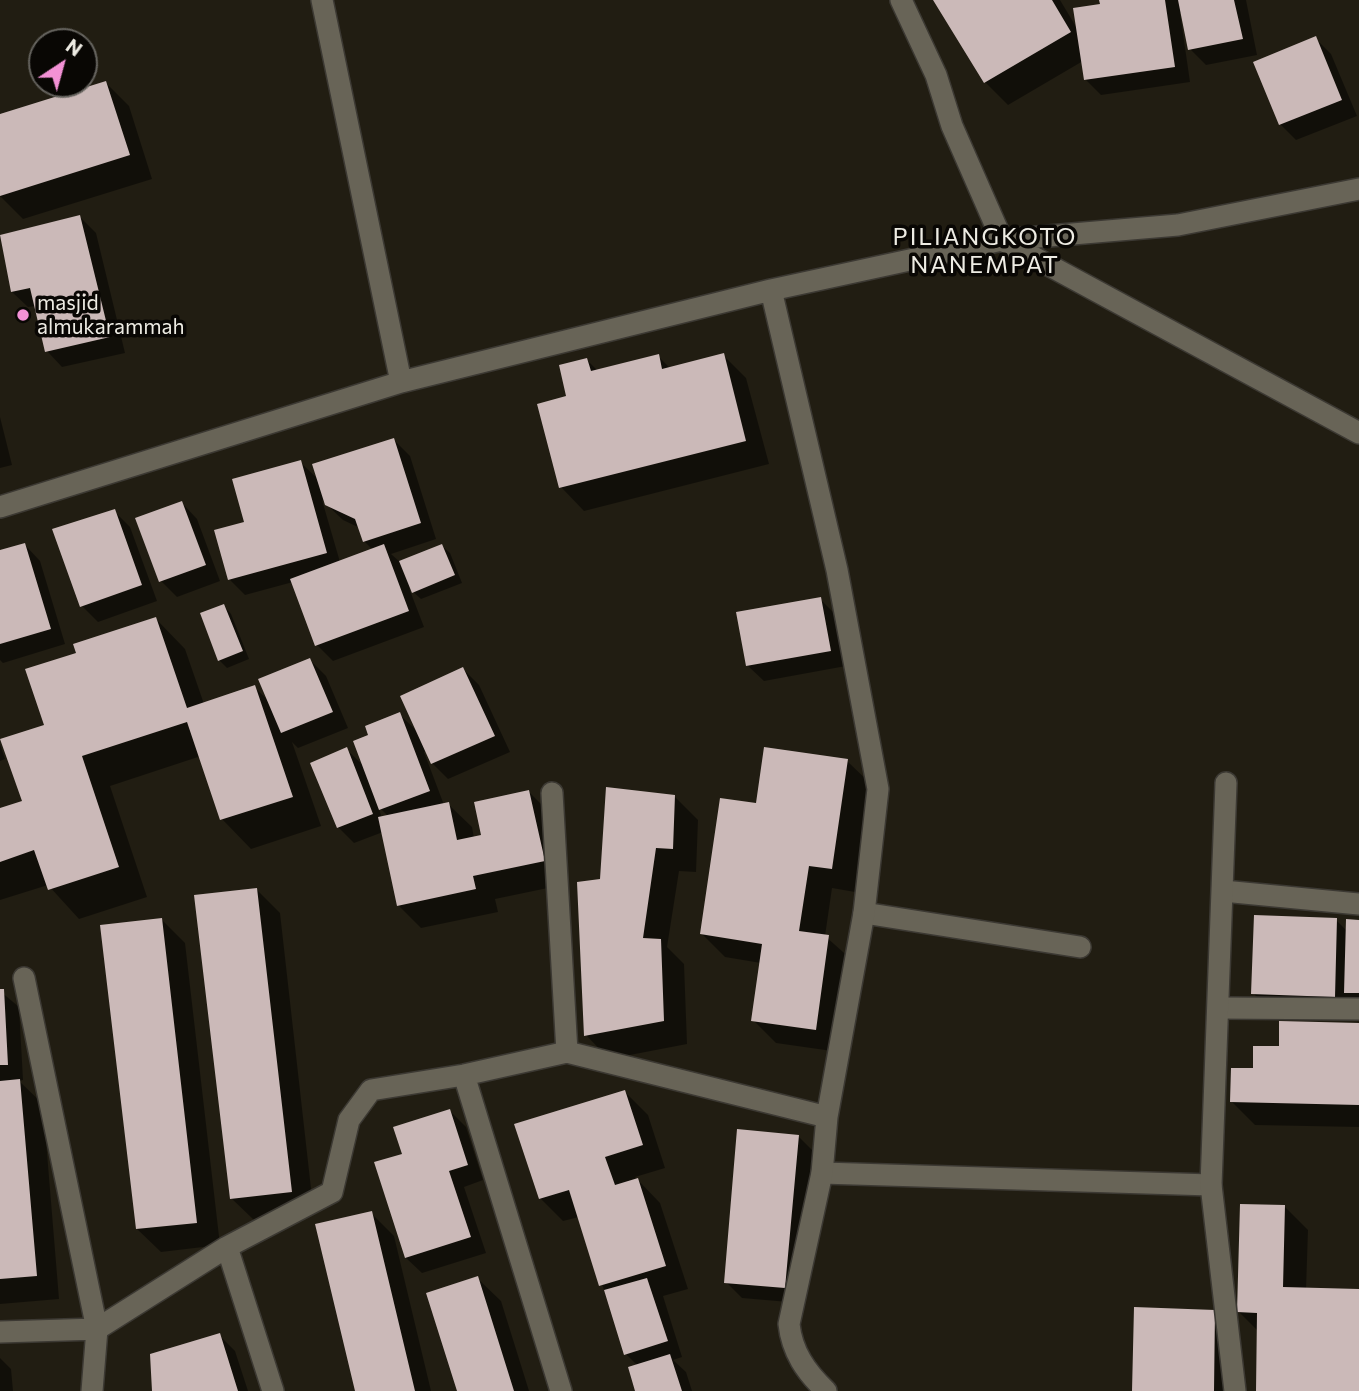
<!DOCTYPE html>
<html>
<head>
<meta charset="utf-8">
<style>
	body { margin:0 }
	#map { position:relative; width:1359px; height:1391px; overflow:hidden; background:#211d12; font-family:Commissioner,sans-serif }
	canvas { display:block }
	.north { position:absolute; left:28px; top:28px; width:70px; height:70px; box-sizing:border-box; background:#090704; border:2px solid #65635e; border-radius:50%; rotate:36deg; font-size:19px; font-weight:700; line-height:28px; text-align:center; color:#eeece4 }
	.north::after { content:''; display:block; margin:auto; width:24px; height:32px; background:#f391d5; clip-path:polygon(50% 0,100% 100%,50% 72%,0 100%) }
</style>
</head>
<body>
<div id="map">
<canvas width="1359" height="1391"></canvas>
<div class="north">N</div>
</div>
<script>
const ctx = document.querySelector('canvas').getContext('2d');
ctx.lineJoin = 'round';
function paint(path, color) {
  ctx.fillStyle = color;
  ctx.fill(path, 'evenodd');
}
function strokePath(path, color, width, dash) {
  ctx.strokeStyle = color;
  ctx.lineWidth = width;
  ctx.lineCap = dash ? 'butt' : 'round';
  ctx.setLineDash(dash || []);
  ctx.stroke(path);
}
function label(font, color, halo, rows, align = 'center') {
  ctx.font = font + ' Commissioner,sans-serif';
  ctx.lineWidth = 7;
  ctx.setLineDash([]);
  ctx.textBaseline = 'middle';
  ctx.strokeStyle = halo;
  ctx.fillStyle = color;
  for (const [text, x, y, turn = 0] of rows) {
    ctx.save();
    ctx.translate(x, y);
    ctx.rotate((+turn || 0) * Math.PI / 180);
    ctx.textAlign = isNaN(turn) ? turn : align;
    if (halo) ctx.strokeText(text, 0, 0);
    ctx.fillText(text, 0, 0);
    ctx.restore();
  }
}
paint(new Path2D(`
	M 935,0 L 1060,0 L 1078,30 L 1102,5 L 1101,0 L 1246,0 L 1257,55 L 1206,65 L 1190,49 L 1183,13 L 1180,13 L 1190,82 L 1101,95 L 1085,79 L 1083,61 L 1008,105 L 985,82 Z
	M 1315,38 L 1331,54 L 1357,116 L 1296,140 L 1280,124 Z
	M 106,83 L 129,106 L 152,179 L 23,219 L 0,196 L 0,116 Z
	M 80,217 L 96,233 L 125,353 L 62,367 L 47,351 L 36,306 L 28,307 L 12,292 L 0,236 Z
	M 723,355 L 746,378 L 769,464 L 584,511 L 561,487 L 569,398 L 587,360 L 598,371 L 658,356 L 670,368 Z
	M 0,417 L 12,465 L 0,468 Z
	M 394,440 L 410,456 L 436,539 L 391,554 L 400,562 L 442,546 L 450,553 L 462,583 L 421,599 L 409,588 L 424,627 L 333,661 L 317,645 L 293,582 L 245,595 L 229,579 L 246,523 L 300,462 L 319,480 ZM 322,500 L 343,520 L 360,528 L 364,541 L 373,550 L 340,562 Z
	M 182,503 L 197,519 L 220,581 L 177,597 L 161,581 Z
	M 114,511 L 130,527 L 157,601 L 98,622 L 82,606 Z
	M 25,545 L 40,561 L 65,644 L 3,663 L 0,660 L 0,552 Z
	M 820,599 L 836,615 L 846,666 L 764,681 L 748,666 Z
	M 224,606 L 231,614 L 249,659 L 227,668 L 219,660 Z
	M 156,619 L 185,649 L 204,704 L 254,687 L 270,702 L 310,660 L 326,676 L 348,728 L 298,748 L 292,742 L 321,826 L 251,849 L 222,819 L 201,756 L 110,786 L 147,897 L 79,919 L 48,885 L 0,900 L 0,810 L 24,802 L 46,726 L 78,654 Z
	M 463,669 L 479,685 L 510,752 L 448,779 L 432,763 L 427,751 L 424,752 L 444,805 L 448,804 L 472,827 L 474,838 L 483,836 L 529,792 L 552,815 L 567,884 L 495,899 L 498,912 L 421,928 L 398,905 L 383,832 L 354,843 L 338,827 L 346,749 L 365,767 L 370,736 L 399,714 L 418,732 ZM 378,806 L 388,816 L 382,818 Z
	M 0,744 L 5,759 L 0,761 Z
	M 847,761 L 871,784 L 855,892 L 832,888 L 825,936 L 852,960 L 839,1052 L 776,1043 L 753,1020 L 761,963 L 725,957 L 702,934 L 757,805 Z
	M 675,797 L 698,820 L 696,872 L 679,871 L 667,947 L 684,964 L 687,1044 L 609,1059 L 586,1035 L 602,881 Z
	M 257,890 L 280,913 L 314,1215 L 255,1221 L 231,1198 Z
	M 162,920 L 185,943 L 220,1245 L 161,1252 L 137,1229 Z
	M 1336,920 L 1348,932 L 1359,922 L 1359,1005 L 1350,997 L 1350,1012 L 1269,1009 L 1253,993 Z
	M 0,991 L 19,1007 L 23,1080 L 19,1081 L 43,1104 L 59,1299 L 0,1304 Z
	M 1359,1024 L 1359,1127 L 1255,1125 L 1232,1102 L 1255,1070 L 1281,1048 Z
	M 625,1092 L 648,1115 L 665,1168 L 635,1177 L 660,1203 L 688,1289 L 663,1296 L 682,1357 L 673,1360 L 686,1372 L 692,1391 L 637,1391 L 638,1366 L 626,1354 L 579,1217 L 563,1221 L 540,1198 Z
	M 450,1111 L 466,1127 L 483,1180 L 464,1187 L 486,1253 L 422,1273 L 406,1258 L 404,1155 Z
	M 798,1136 L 814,1152 L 800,1303 L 742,1298 L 726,1282 Z
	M 1285,1207 L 1308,1230 L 1306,1290 L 1359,1291 L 1359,1391 L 1257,1391 L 1259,1332 L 1239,1312 Z
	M 371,1213 L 394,1236 L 431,1391 L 357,1391 Z
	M 477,1278 L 501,1301 L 529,1391 L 459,1391 Z
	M 1215,1311 L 1238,1334 L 1237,1391 L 1134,1391 Z
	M 219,1335 L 235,1351 L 248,1391 L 153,1391 Z
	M 0,1358 L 11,1369 L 13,1391 L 0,1391 Z`), '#0007');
paint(new Path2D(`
	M 933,0 L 1052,0 L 1071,32 L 984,83 Z
	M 1099,0 L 1165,0 L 1175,67 L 1084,80 L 1073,8 L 1100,4 Z
	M 1178,0 L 1234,0 L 1243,39 L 1188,50 Z
	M 1316,36 L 1342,100 L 1279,125 L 1253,62 Z
	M 106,81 L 130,155 L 0,196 L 0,114 Z
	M 80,215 L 110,337 L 45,352 L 30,288 L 11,292 L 0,235 Z
	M 724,353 L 746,441 L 559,488 L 537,404 L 566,396 L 559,365 L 587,358 L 591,371 L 659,354 L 662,369 Z
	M 394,438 L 421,523 L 363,542 L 355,519 L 325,505 L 312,464 Z
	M 301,460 L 327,553 L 228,580 L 214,530 L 244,522 L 232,479 Z
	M 182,501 L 206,565 L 159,582 L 135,518 Z
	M 115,509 L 142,585 L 80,607 L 52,529 Z
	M 25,543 L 51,629 L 0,644 L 0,550 Z
	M 384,544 L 409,611 L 315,646 L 290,579 Z
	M 442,544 L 455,575 L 412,593 L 399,561 Z
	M 821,597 L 831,651 L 746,666 L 736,612 Z
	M 224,604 L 243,651 L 218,661 L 200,613 Z
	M 156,617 L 187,708 L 255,685 L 293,797 L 220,820 L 187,722 L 82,756 L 119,867 L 48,890 L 34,850 L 0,862 L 0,808 L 22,801 L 0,739 L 44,725 L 25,669 L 76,653 L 73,644 Z
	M 310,658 L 333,712 L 281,733 L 258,679 Z
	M 463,667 L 495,736 L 431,764 L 400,696 Z
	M 400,712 L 430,791 L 379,810 L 353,741 L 368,735 L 365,726 Z
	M 347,747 L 373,814 L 337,828 L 310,763 Z
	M 764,747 L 848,759 L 832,869 L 809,866 L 799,931 L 829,935 L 816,1030 L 751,1021 L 762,944 L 700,934 L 720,798 L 756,803 Z
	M 606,787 L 675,795 L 673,849 L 656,848 L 643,938 L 661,939 L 664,1021 L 584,1036 L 577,882 L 600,879 Z
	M 529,790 L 545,861 L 473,876 L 476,889 L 397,906 L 378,817 L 449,802 L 457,840 L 481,835 L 474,802 Z
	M 257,888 L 292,1192 L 230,1199 L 194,895 Z
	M 1254,915 L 1337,918 L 1335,997 L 1251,994 Z
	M 162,918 L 197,1223 L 136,1229 L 100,925 Z
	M 1346,919 L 1359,920 L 1359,993 L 1344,993 Z
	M 0,989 L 4,989 L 8,1065 L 0,1065 Z
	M 1279,1021 L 1359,1023 L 1359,1105 L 1230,1102 L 1231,1068 L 1253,1068 L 1253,1046 L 1279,1046 Z
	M 20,1079 L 37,1276 L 0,1279 L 0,1081 Z
	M 625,1090 L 643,1145 L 605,1157 L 615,1185 L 638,1178 L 666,1266 L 599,1286 L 569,1190 L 539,1199 L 514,1124 Z
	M 450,1109 L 468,1165 L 449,1171 L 471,1237 L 405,1258 L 374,1162 L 402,1154 L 393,1127 Z
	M 737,1129 L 799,1135 L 785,1288 L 724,1283 Z
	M 1240,1204 L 1285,1205 L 1283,1287 L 1359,1289 L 1359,1391 L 1256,1391 L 1257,1313 L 1237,1312 Z
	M 372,1211 L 415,1391 L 355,1391 L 315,1224 Z
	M 478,1276 L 514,1391 L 457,1391 L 426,1293 Z
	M 647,1278 L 668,1341 L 624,1355 L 604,1290 Z
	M 1134,1307 L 1215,1310 L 1214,1391 L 1132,1391 Z
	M 220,1333 L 238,1391 L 152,1391 L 150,1354 Z
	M 670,1354 L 682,1391 L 635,1391 L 628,1367 Z`), '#cbb9b8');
const lane = new Path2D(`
	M 1223,891 L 1359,904
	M 864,913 L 1080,947
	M 1219,1008 L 1359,1009
	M 822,1173 L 1211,1185`);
const street = new Path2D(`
	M 322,0 L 401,382
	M 901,0 L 936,75 L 952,126 L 1002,240 L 1359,433
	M 771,290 L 837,570 L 878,789 L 864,913 L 827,1117 L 822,1173 L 789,1324 C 792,1352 806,1372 826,1391
	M 0,507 L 401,382 L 771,290 L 1002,240 L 1178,225 L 1359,189
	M 1226,783 L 1211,1185 L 1235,1391
	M 552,793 L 567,1052
	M 24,978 L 97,1329 L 92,1391
	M 464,1075 L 561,1391
	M 227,1247 L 273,1391
	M 0,1332 L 97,1329 L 227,1247 L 332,1192 L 349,1120 L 371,1090 L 464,1075 L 567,1052 L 827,1117`);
strokePath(lane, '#3c3933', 24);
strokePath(street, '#3c3933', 24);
strokePath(lane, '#686457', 21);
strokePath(street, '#686457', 21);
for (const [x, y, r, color] of [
	[23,315,7,"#f391d5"]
]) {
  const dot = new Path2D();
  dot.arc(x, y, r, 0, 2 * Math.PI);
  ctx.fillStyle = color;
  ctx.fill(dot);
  strokePath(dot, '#090704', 2.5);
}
label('21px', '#eeece4', '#090704', [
	["masjid",37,303],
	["almukarammah",37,327]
], 'left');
ctx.letterSpacing = '2px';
label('24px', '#eeece4', '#090704', [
	["PILIANGKOTO",985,237],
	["NANEMPAT",985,265]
]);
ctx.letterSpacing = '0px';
</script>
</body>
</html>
